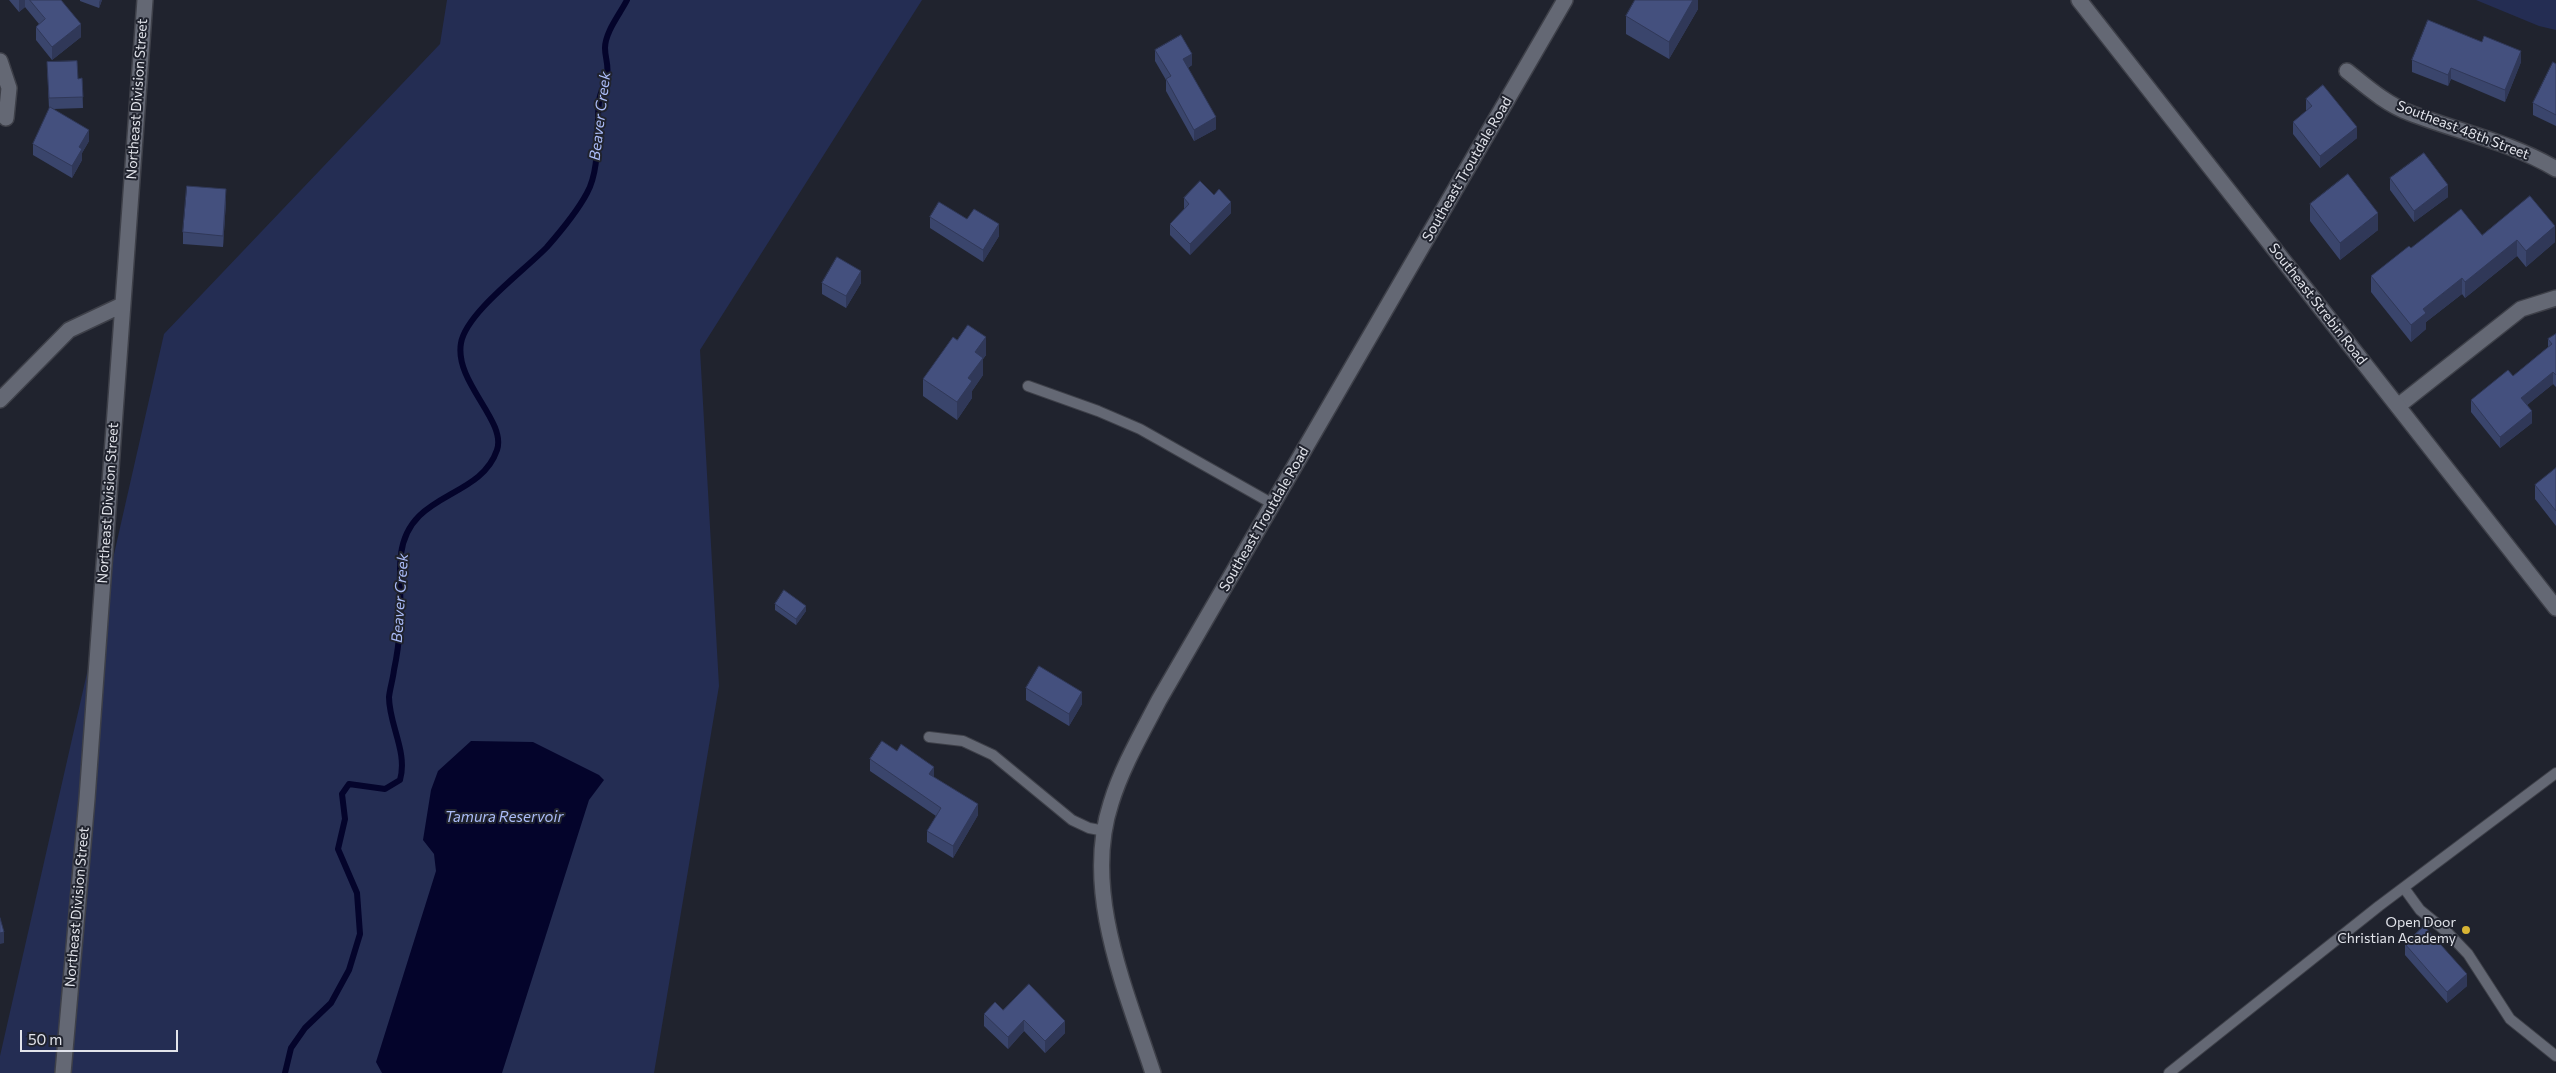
<!DOCTYPE html>
<html>
<head>
<meta charset="utf-8">
<style>
	body { margin:0 }
	#map { position:relative; width:2556px; height:1073px; overflow:hidden; background:#20232e; font-family:Commissioner,sans-serif }
	canvas { display:block }
	.scale { position:absolute; left:20px; top:1030px; width:158px; height:22px; box-sizing:border-box; border:2px solid #e2e4eb; border-top:0; padding-left:6px; font-size:15px; line-height:18px; white-space:nowrap; color:#e2e4eb; -webkit-text-stroke:4px #20232e; paint-order:stroke }
</style>
</head>
<body>
<div id="map">
<canvas width="2556" height="1073"></canvas>
<div class="scale">50 m</div>
</div>
<script>
const ctx = document.querySelector('canvas').getContext('2d');
ctx.lineJoin = 'round';
function paint(path, color) {
  ctx.fillStyle = color;
  ctx.fill(path, 'evenodd');
}
function strokePath(path, color, width, dash) {
  ctx.strokeStyle = color;
  ctx.lineWidth = width;
  ctx.lineCap = dash ? 'butt' : 'round';
  ctx.setLineDash(dash || []);
  ctx.stroke(path);
}
function label(font, color, halo, rows, align = 'center') {
  ctx.font = font + ' Commissioner,sans-serif';
  ctx.lineWidth = 4;
  ctx.setLineDash([]);
  ctx.textBaseline = 'middle';
  ctx.strokeStyle = halo;
  ctx.fillStyle = color;
  for (const [text, x, y, turn = 0] of rows) {
    ctx.save();
    ctx.translate(x, y);
    ctx.rotate((+turn || 0) * Math.PI / 180);
    ctx.textAlign = isNaN(turn) ? turn : align;
    if (halo) ctx.strokeText(text, 0, 0);
    ctx.fillText(text, 0, 0);
    ctx.restore();
  }
}
paint(new Path2D(`
	M 447,0 L 922,0 L 700,350 L 719,686 L 654,1073 L 0,1073 L 0,1056 L 164,334 L 440,44 Z
	M 2476,0 L 2556,0 L 2556,30 L 2539,26 Z`), '#242d53');
paint(new Path2D(`
	M 471,741 L 533,742 L 599,775 L 604,780 L 589,800 L 502,1073 L 382,1073 L 376,1062 L 436,871 L 434,854 L 423,840 L 431,790 L 438,771 Z`), '#04042b');
strokePath(new Path2D(`
	M 285,1073 L 291,1048 L 305,1028 L 331,1003 L 349,970 L 360,934 L 357,893 L 338,849 L 345,819 L 342,794 L 349,784 L 385,789 L 400,780 C 408,752 389,725 389,697 C 390,688 393,679 394,670 C 397,656 399,641 400,626 C 402,602 398,578 401,554 C 409,491 480,500 497,450 C 507,421 454,382 461,343 C 466,313 525,270 547,247 C 561,231 577,212 587,193 C 598,173 597,145 598,123 C 598,114 598,104 600,96 C 602,89 606,82 607,75 C 609,65 605,58 605,48 C 605,32 620,14 627,0`), '#04042b', 6);
const lane = new Path2D(`
	M 1028,386 L 1098,411 L 1140,429 L 1273,504
	M 929,737 L 963,741 L 993,755 L 1072,820 L 1089,828 L 1105,831
	M 2404,888 L 2420,910 L 2447,932 L 2468,954 L 2510,1019 L 2556,1056
	M 2169,1073 L 2379,906 L 2556,773`);
const street = new Path2D(`
	M 0,61 L 9,88 L 6,118
	M 2347,71 C 2367,87 2386,104 2410,113 C 2459,132 2511,142 2556,169
	M 2398,406 L 2521,309 L 2556,298`);
const secondary = new Path2D(`
	M 2079,0 L 2556,608
	M 0,400 L 69,330 L 122,305
	M 63,1073 L 87,799 L 145,0
	M 1153,1073 C 1126,990 1082,891 1111,803 C 1122,767 1142,733 1159,700 L 1565,0`);
strokePath(lane, '#3e4049', 12);
strokePath(street, '#3e4049', 18);
strokePath(secondary, '#3e4049', 18);
strokePath(lane, '#646874', 10);
strokePath(street, '#646874', 15);
strokePath(secondary, '#646874', 15);
paint(new Path2D(`
	M 9,0 L 61,0 L 81,37 L 52,60 L 36,40 L 36,27 L 39,24 L 25,7 L 19,12 Z
	M 80,0 L 102,0 L 99,8 L 80,1 Z
	M 1693,0 L 1698,0 L 1698,9 L 1669,59 L 1626,34 L 1626,16 Z
	M 2482,42 L 2521,62 L 2505,102 L 2451,79 L 2448,86 L 2412,72 L 2412,60 Z
	M 1155,50 L 1192,65 L 1188,68 L 1216,129 L 1194,141 L 1166,91 L 1166,80 L 1155,61 Z
	M 47,62 L 78,79 L 82,78 L 83,108 L 53,109 L 89,141 L 82,153 L 82,160 L 72,178 L 33,155 L 33,144 L 49,109 Z
	M 2556,64 L 2556,126 L 2533,115 L 2533,103 Z
	M 2306,99 L 2357,138 L 2320,168 L 2293,134 L 2293,122 L 2306,111 Z
	M 2390,178 L 2448,197 L 2414,222 L 2390,190 Z
	M 1184,198 L 1231,213 L 1190,255 L 1170,235 L 1170,224 L 1184,210 Z
	M 226,201 L 223,247 L 183,244 L 183,232 Z
	M 2310,204 L 2378,230 L 2340,260 L 2310,221 Z
	M 930,217 L 967,219 L 999,236 L 983,262 L 930,228 Z
	M 2482,235 L 2555,242 L 2526,267 L 2517,256 L 2465,298 L 2462,294 L 2426,322 L 2426,329 L 2411,342 L 2371,292 L 2371,276 L 2411,248 Z
	M 822,283 L 861,283 L 846,308 L 822,294 Z
	M 2556,334 L 2556,387 L 2553,384 L 2527,405 L 2532,423 L 2500,448 L 2471,412 L 2471,400 L 2513,376 L 2548,347 L 2548,339 Z
	M 957,340 L 986,355 L 983,359 L 983,375 L 972,391 L 972,398 L 957,420 L 923,396 L 923,379 Z
	M 2556,468 L 2556,526 L 2535,499 L 2535,485 Z
	M 775,604 L 806,611 L 796,625 L 775,610 Z
	M 1026,688 L 1082,704 L 1069,726 L 1026,700 Z
	M 870,759 L 934,777 L 978,815 L 953,858 L 927,842 L 927,831 L 936,816 L 870,771 Z
	M 2405,944 L 2467,986 L 2447,1003 L 2405,955 Z
	M 1003,1010 L 1065,1033 L 1045,1053 L 1024,1031 L 1008,1049 L 984,1026 L 984,1014 Z`), '#3a456c');
paint(new Path2D(`
	M 19,0 L 25,0 L 25,7 L 19,12 Z
	M 100,0 L 102,0 L 99,8 L 99,2 Z
	M 1693,0 L 1698,0 L 1698,9 L 1669,59 L 1669,42 Z
	M 81,24 L 81,37 L 52,60 L 52,47 Z
	M 2521,51 L 2521,62 L 2505,102 L 2505,90 Z
	M 1192,54 L 1192,65 L 1183,70 L 1183,59 Z
	M 2451,68 L 2451,79 L 2448,86 L 2448,75 Z
	M 1216,117 L 1216,129 L 1194,141 L 1194,130 Z
	M 2357,127 L 2357,138 L 2320,168 L 2320,156 Z
	M 89,130 L 89,141 L 82,153 L 82,160 L 72,178 L 72,166 L 79,147 Z
	M 2448,185 L 2448,197 L 2414,222 L 2414,211 Z
	M 226,189 L 226,201 L 223,247 L 223,236 Z
	M 1231,202 L 1231,213 L 1190,255 L 1190,244 Z
	M 2378,213 L 2378,230 L 2340,260 L 2340,243 Z
	M 999,224 L 999,236 L 983,262 L 983,250 Z
	M 2555,226 L 2555,242 L 2526,267 L 2526,251 Z
	M 2517,240 L 2517,256 L 2465,298 L 2465,282 Z
	M 861,271 L 861,283 L 846,308 L 846,296 Z
	M 2462,278 L 2462,294 L 2426,322 L 2426,329 L 2411,342 L 2411,325 L 2423,309 Z
	M 986,337 L 986,355 L 983,359 L 983,375 L 972,391 L 972,398 L 957,420 L 957,402 L 968,378 L 975,352 Z
	M 2553,372 L 2553,384 L 2521,410 L 2521,398 Z
	M 2532,411 L 2532,423 L 2500,448 L 2500,437 Z
	M 806,606 L 806,611 L 796,625 L 796,619 Z
	M 1082,692 L 1082,704 L 1069,726 L 1069,714 Z
	M 934,767 L 934,779 L 929,774 Z
	M 978,804 L 978,815 L 953,858 L 953,846 Z
	M 4,932 L 4,943 L 0,944 L 0,933 Z
	M 2467,974 L 2467,986 L 2447,1003 L 2447,992 Z
	M 1024,1020 L 1024,1031 L 1008,1049 L 1008,1037 Z
	M 1065,1021 L 1065,1033 L 1045,1053 L 1045,1041 Z`), '#303858');
const building = new Path2D(`
	M 30,0 L 61,0 L 81,24 L 52,47 L 36,27 L 45,19 Z
	M 1635,0 L 1693,0 L 1669,42 L 1626,16 Z
	M 2428,20 L 2482,42 L 2484,36 L 2521,51 L 2505,90 L 2451,68 L 2448,75 L 2412,60 Z
	M 1181,35 L 1192,54 L 1183,59 L 1216,117 L 1194,130 L 1166,79 L 1171,76 L 1155,50 Z
	M 77,61 L 78,79 L 82,78 L 83,97 L 49,98 L 47,62 Z
	M 2553,62 L 2556,64 L 2556,115 L 2533,103 Z
	M 2323,85 L 2357,127 L 2320,156 L 2293,122 L 2312,106 L 2306,99 Z
	M 50,107 L 89,130 L 79,147 L 82,149 L 72,166 L 33,144 Z
	M 2424,153 L 2448,185 L 2414,211 L 2390,178 Z
	M 2348,174 L 2378,213 L 2340,243 L 2310,204 Z
	M 1200,181 L 1214,195 L 1219,189 L 1231,202 L 1190,244 L 1170,224 L 1189,204 L 1184,198 Z
	M 187,186 L 226,189 L 223,236 L 183,232 Z
	M 2530,196 L 2555,226 L 2526,251 L 2517,240 L 2465,282 L 2462,278 L 2423,309 L 2426,313 L 2411,325 L 2371,276 L 2409,246 L 2411,248 L 2461,209 L 2482,235 Z
	M 939,202 L 967,219 L 974,209 L 999,224 L 983,250 L 930,217 Z
	M 837,257 L 861,271 L 846,296 L 822,283 Z
	M 968,325 L 986,337 L 975,352 L 983,358 L 968,378 L 972,381 L 957,402 L 923,379 L 953,337 L 957,340 Z
	M 2556,334 L 2556,375 L 2553,372 L 2521,398 L 2532,411 L 2500,437 L 2471,400 L 2508,370 L 2513,376 L 2552,344 L 2548,339 Z
	M 2556,468 L 2556,511 L 2535,485 Z
	M 784,590 L 806,606 L 796,619 L 775,604 Z
	M 1039,666 L 1082,692 L 1069,714 L 1026,688 Z
	M 882,741 L 897,751 L 901,744 L 934,767 L 929,774 L 978,804 L 953,846 L 927,831 L 941,808 L 870,759 Z
	M 0,918 L 4,932 L 0,933 Z
	M 2424,926 L 2467,974 L 2447,992 L 2405,944 Z
	M 1029,984 L 1065,1021 L 1045,1041 L 1024,1020 L 1008,1037 L 984,1014 L 995,1002 L 1003,1010 Z`);
paint(building, '#44507e');
strokePath(building, '#303858', 1);
for (const [x, y, r, color] of [
	[2466,930,5,"#d8b434"]
]) {
  const dot = new Path2D();
  dot.arc(x, y, r, 0, 2 * Math.PI);
  ctx.fillStyle = color;
  ctx.fill(dot);
  strokePath(dot, '#20232e', 2);
}
label('14px', '#e2e4eb', '#20232e', [
	["Northeast Division Street",137,99,-86],
	["Southeast 48th Street",2463,130,21],
	["Southeast Troutdale Road",1467,169,-60],
	["Southeast Strebin Road",2318,304,52],
	["Northeast Division Street",108,503,-86],
	["Southeast Troutdale Road",1264,519,-60],
	["Northeast Division Street",77,907,-85]
]);
label('14px', '#e2e4eb', '#20232e', [
	["Open Door",2456,922],
	["Christian Academy",2456,938]
], 'right');
label('italic 15px', '#abbcf8', '#20232e', [
	["Beaver Creek",600,116,-83],
	["Beaver Creek",400,598,-86],
	["Tamura Reservoir",504,817]
]);
</script>
</body>
</html>
